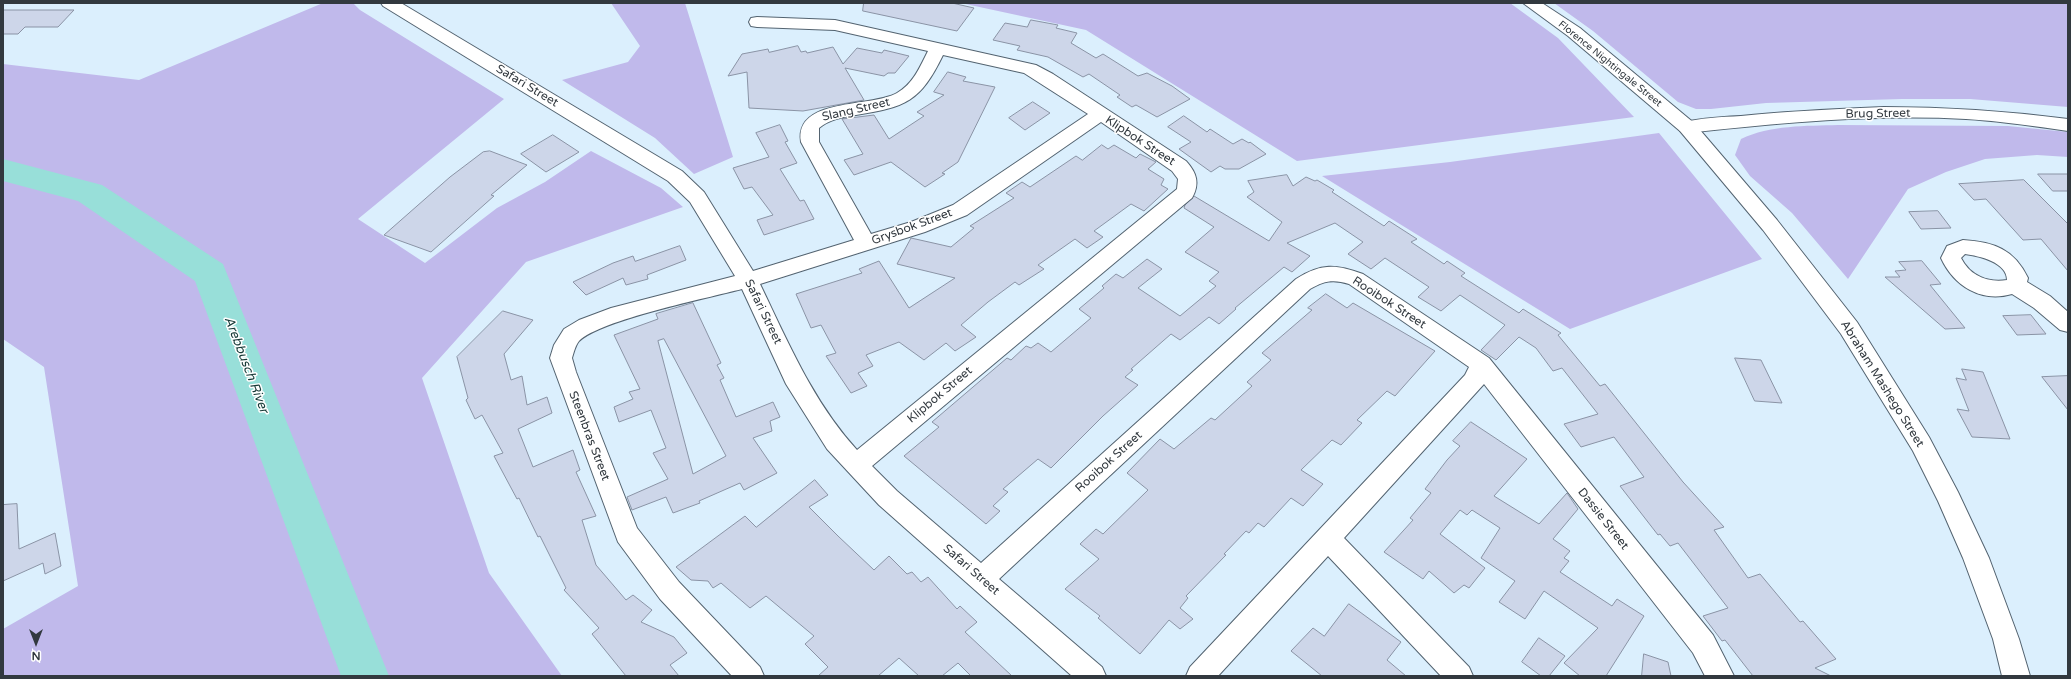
<!DOCTYPE html>
<html>
<head>
<meta charset="utf-8">
<style>
	body { margin:0 }
	#map { position:relative; width:2071px; height:679px; overflow:hidden; background:#dbeffd; font-family:"Varela Round",sans-serif }
	canvas { display:block }
	.frame { position:absolute; inset:0; border:4px solid #32393f; pointer-events:none }
	.north { position:absolute; left:16px; top:623px; width:40px; height:40px; -webkit-text-stroke:3px #fff; paint-order:stroke; rotate:180deg; font-size:11px; font-weight:700; line-height:16px; text-align:center; color:#32393f }
	.north::after { content:''; display:block; margin:auto; width:14px; height:18px; background:#32393f; clip-path:polygon(50% 0,100% 100%,50% 72%,0 100%) }
</style>
</head>
<body>
<div id="map">
<canvas width="2071" height="679"></canvas>
<div class="frame"></div>
<div class="north">N</div>
</div>
<script>
const ctx = document.querySelector('canvas').getContext('2d');
ctx.lineJoin = 'round';
function paint(path, color) {
  ctx.fillStyle = color;
  ctx.fill(path, 'evenodd');
}
function strokePath(path, color, width, dash) {
  ctx.strokeStyle = color;
  ctx.lineWidth = width;
  ctx.lineCap = dash ? 'butt' : 'round';
  ctx.setLineDash(dash || []);
  ctx.stroke(path);
}
function label(font, color, halo, rows, align = 'center') {
  ctx.font = font + ' "Varela Round",sans-serif';
  ctx.lineWidth = 3;
  ctx.setLineDash([]);
  ctx.textBaseline = 'middle';
  ctx.strokeStyle = halo;
  ctx.fillStyle = color;
  for (const [text, x, y, turn = 0] of rows) {
    ctx.save();
    ctx.translate(x, y);
    ctx.rotate((+turn || 0) * Math.PI / 180);
    ctx.textAlign = isNaN(turn) ? turn : align;
    if (halo) ctx.strokeText(text, 0, 0);
    ctx.fillText(text, 0, 0);
    ctx.restore();
  }
}
paint(new Path2D(`
	M 323,3 L 353,3 L 360,10 L 504,99 L 358,219 L 425,263 L 497,208 L 545,182 L 591,151 L 661,188 L 683,207 L 526,262 L 422,378 L 489,573 L 562,676 L 367,676 L 212,272 L 92,193 L 3,169 L 3,64 L 139,80 Z
	M 611,3 L 685,3 L 733,157 L 694,174 L 655,138 L 562,80 L 628,62 L 640,46 Z
	M 961,3 L 1510,3 L 1558,38 L 1634,117 L 1297,161 L 1086,30 Z
	M 1554,3 L 2068,3 L 2068,107 L 1970,99 L 1902,99 L 1766,103 L 1711,109 L 1696,109 L 1678,102 L 1593,31 Z
	M 1838,125 L 2008,126 L 2068,132 L 2068,157 L 2037,155 L 1985,159 L 1946,172 L 1908,189 L 1848,279 L 1792,213 L 1750,176 L 1735,155 L 1741,139 C 1770,125 1806,126 1838,125 Z
	M 1659,133 L 1762,259 L 1570,329 L 1322,176 L 1450,162 Z
	M 3,170 L 90,193 L 210,273 L 365,676 L 3,676 L 3,629 L 78,586 L 44,367 L 3,339 Z`), '#c0b9eb');
paint(new Path2D(`
	M 3,159 L 102,185 L 223,264 L 389,676 L 341,676 L 195,281 L 78,201 L 3,181 Z`), '#98dfd9');
const building = new Path2D(`
	M 864,3 L 952,3 L 974,8 L 957,31 L 863,11 Z
	M 3,10 L 74,10 L 58,27 L 25,27 L 18,34 L 3,34 Z
	M 1031,20 L 1058,25 L 1056,28 L 1077,33 L 1071,43 L 1096,58 L 1103,54 L 1138,76 L 1147,73 L 1172,86 L 1190,99 L 1157,117 L 1136,105 L 1132,107 L 1117,97 L 1120,95 L 1089,74 L 1083,77 L 1048,57 L 1017,50 L 1020,46 L 993,40 L 1005,23 L 1027,27 Z
	M 798,46 L 801,52 L 806,51 L 807,53 L 833,47 L 843,64 L 857,48 L 882,53 L 884,50 L 909,56 L 895,73 L 888,73 L 884,76 L 845,68 L 864,100 L 803,111 L 749,108 L 747,72 L 728,76 L 742,54 L 768,49 L 769,52 Z
	M 948,72 L 966,77 L 963,81 L 995,87 L 958,162 L 942,173 L 945,174 L 925,187 L 891,162 L 854,175 L 844,160 L 863,154 L 842,119 L 874,115 L 889,139 L 924,116 L 917,112 L 944,95 L 934,92 Z
	M 1033,102 L 1050,113 L 1025,130 L 1009,118 Z
	M 1184,116 L 1207,132 L 1210,129 L 1233,144 L 1242,139 L 1249,143 L 1250,142 L 1266,154 L 1239,169 L 1225,169 L 1220,166 L 1211,172 L 1179,149 L 1191,142 L 1168,127 Z
	M 780,125 L 788,141 L 785,142 L 797,163 L 780,169 L 800,201 L 804,200 L 814,219 L 764,235 L 757,220 L 773,215 L 752,187 L 744,189 L 733,168 L 769,157 L 756,133 Z
	M 553,135 L 579,152 L 546,172 L 521,154 Z
	M 1102,145 L 1108,149 L 1114,145 L 1136,158 L 1140,154 L 1156,162 L 1148,169 L 1164,179 L 1161,185 L 1168,189 L 1144,211 L 1131,204 L 1094,231 L 1103,237 L 1087,248 L 1075,239 L 1038,265 L 1044,269 L 1019,285 L 1015,282 L 988,302 L 961,325 L 976,337 L 955,351 L 946,343 L 924,360 L 899,342 L 866,355 L 873,366 L 858,373 L 867,386 L 851,393 L 826,356 L 836,353 L 821,325 L 811,328 L 796,294 L 862,273 L 859,269 L 879,261 L 909,308 L 955,278 L 897,264 L 911,238 L 951,247 L 974,228 L 970,226 L 1014,198 L 1006,193 L 1022,182 L 1030,187 L 1076,156 L 1082,160 Z
	M 490,151 L 527,165 L 491,195 L 494,196 L 431,252 L 384,235 L 450,177 L 483,152 Z
	M 2038,174 L 2068,174 L 2068,191 L 2053,191 Z
	M 1287,175 L 1293,186 L 1306,177 L 1315,181 L 1317,180 L 1334,190 L 1332,192 L 1384,226 L 1389,221 L 1417,239 L 1411,242 L 1444,264 L 1447,261 L 1465,273 L 1461,276 L 1519,313 L 1523,309 L 1561,333 L 1558,335 L 1600,386 L 1605,384 L 1683,482 L 1724,527 L 1714,530 L 1748,578 L 1760,574 L 1800,622 L 1803,621 L 1836,659 L 1815,668 L 1831,676 L 1753,676 L 1725,640 L 1722,641 L 1703,616 L 1728,608 L 1678,543 L 1670,546 L 1660,534 L 1658,535 L 1620,486 L 1644,477 L 1614,437 L 1581,447 L 1564,424 L 1598,414 L 1562,368 L 1553,371 L 1536,348 L 1519,337 L 1496,360 L 1481,350 L 1505,325 L 1460,295 L 1441,311 L 1418,297 L 1429,287 L 1385,258 L 1371,269 L 1348,254 L 1363,242 L 1335,223 L 1287,243 L 1310,256 L 1292,272 L 1284,267 L 1235,308 L 1236,309 L 1219,324 L 1209,317 L 1180,340 L 1171,334 L 1131,369 L 1133,370 L 1125,377 L 1138,385 L 1103,416 L 1051,468 L 1038,459 L 1003,489 L 1008,492 L 993,506 L 1000,511 L 986,524 L 904,456 L 939,427 L 932,422 L 1007,358 L 1011,360 L 1026,346 L 1031,348 L 1038,343 L 1051,352 L 1091,318 L 1079,309 L 1104,288 L 1102,286 L 1116,274 L 1123,278 L 1147,259 L 1162,269 L 1138,288 L 1180,316 L 1216,286 L 1209,281 L 1219,272 L 1185,252 L 1214,227 L 1184,208 L 1185,205 L 1194,196 L 1269,241 L 1282,222 L 1247,197 L 1254,192 L 1248,181 Z
	M 2024,180 L 2068,224 L 2068,271 L 2041,239 L 2023,240 L 1986,199 L 1974,200 L 1959,184 Z
	M 1938,211 L 1951,228 L 1921,229 L 1909,212 Z
	M 680,246 L 686,260 L 647,275 L 648,279 L 626,285 L 623,278 L 586,295 L 573,282 L 613,263 L 633,256 L 635,261 Z
	M 1922,261 L 1941,284 L 1930,285 L 1965,328 L 1945,329 L 1885,277 L 1900,277 L 1895,271 L 1906,270 L 1899,262 Z
	M 1326,294 L 1347,308 L 1353,303 L 1435,351 L 1395,396 L 1387,391 L 1357,420 L 1362,423 L 1341,445 L 1332,440 L 1301,470 L 1323,484 L 1303,506 L 1291,498 L 1264,527 L 1258,523 L 1249,533 L 1246,531 L 1224,554 L 1226,555 L 1186,596 L 1188,598 L 1180,608 L 1193,619 L 1180,629 L 1169,620 L 1140,654 L 1098,618 L 1100,616 L 1065,589 L 1099,559 L 1080,544 L 1096,529 L 1103,534 L 1148,490 L 1127,473 L 1160,439 L 1174,449 L 1211,418 L 1215,420 L 1252,386 L 1247,382 L 1271,360 L 1262,353 L 1312,310 L 1308,308 Z
	M 693,303 L 721,363 L 717,365 L 724,378 L 720,380 L 736,417 L 773,402 L 780,417 L 770,421 L 772,431 L 753,438 L 777,473 L 744,490 L 740,483 L 699,501 L 700,503 L 673,513 L 666,497 L 632,510 L 627,497 L 668,479 L 653,453 L 666,448 L 651,410 L 619,422 L 614,407 L 633,399 L 629,392 L 640,389 L 614,335 L 658,319 L 656,314 ZM 664,339 L 726,456 L 693,474 L 658,341 Z
	M 503,311 L 533,320 L 504,354 L 511,380 L 522,376 L 527,405 L 547,397 L 552,413 L 518,429 L 533,467 L 573,450 L 580,470 L 576,472 L 596,516 L 582,520 L 596,565 L 626,600 L 633,595 L 652,610 L 641,622 L 674,637 L 687,653 L 670,665 L 679,676 L 626,676 L 592,634 L 599,628 L 564,590 L 566,588 L 540,536 L 538,537 L 519,498 L 517,499 L 494,456 L 503,453 L 482,415 L 475,419 L 466,400 L 468,398 L 457,357 Z
	M 2031,315 L 2046,334 L 2017,335 L 2003,316 Z
	M 1735,358 L 1761,360 L 1782,403 L 1755,401 Z
	M 1962,369 L 1983,372 L 2010,439 L 1972,437 L 1957,409 L 1969,411 L 1956,378 L 1966,380 Z
	M 2068,376 L 2068,410 L 2042,377 Z
	M 1471,422 L 1527,459 L 1494,496 L 1539,524 L 1567,493 L 1578,509 L 1553,539 L 1570,551 L 1564,558 L 1569,561 L 1560,572 L 1612,606 L 1617,599 L 1644,616 L 1606,676 L 1580,676 L 1564,663 L 1598,628 L 1544,591 L 1525,619 L 1499,602 L 1515,581 L 1481,558 L 1500,528 L 1472,510 L 1467,515 L 1460,510 L 1440,534 L 1485,568 L 1469,588 L 1464,585 L 1454,593 L 1429,571 L 1423,579 L 1384,552 L 1413,520 L 1410,518 L 1431,493 L 1425,489 L 1447,460 L 1460,446 L 1453,441 Z
	M 815,480 L 828,495 L 809,507 L 838,536 L 874,570 L 889,556 L 907,574 L 912,572 L 921,582 L 928,577 L 957,609 L 960,606 L 977,622 L 965,632 L 1012,676 L 971,676 L 958,663 L 942,676 L 919,676 L 899,658 L 878,676 L 818,676 L 828,667 L 805,644 L 814,636 L 766,596 L 750,608 L 721,583 L 713,588 L 708,581 L 691,580 L 676,567 L 745,516 L 756,527 Z
	M 17,504 L 19,549 L 55,533 L 61,566 L 45,574 L 43,563 L 3,581 L 3,505 Z
	M 1349,604 L 1401,642 L 1387,660 L 1406,676 L 1322,676 L 1291,651 L 1313,628 L 1324,636 Z
	M 1539,638 L 1565,656 L 1549,676 L 1541,676 L 1522,662 Z
	M 1644,654 L 1668,662 L 1671,676 L 1642,676 Z`);
paint(building, '#cdd6e9');
strokePath(building, '#8a93a5', 1);
const minor = new Path2D(`
	M 381,3 L 401,3 L 682,171 L 704,192 L 753,271 L 854,240 L 801,142 C 794,97 871,108 897,93 C 913,84 920,67 928,51 L 835,30 L 757,27 L 751,26 L 749,22 L 751,18 L 757,17 L 835,20 L 1036,65 L 1053,74 L 1186,161 C 1197,173 1200,184 1192,198 L 872,466 L 897,491 L 981,563 L 1296,279 C 1321,263 1336,264 1363,274 L 1489,358 L 1713,635 L 1734,676 L 1705,676 L 1693,653 L 1484,384 L 1344,538 L 1469,667 L 1473,676 L 1441,676 L 1328,556 L 1218,676 L 1186,676 L 1190,667 L 1465,375 L 1469,367 L 1349,284 C 1333,279 1324,281 1310,289 L 999,579 L 1102,667 L 1106,676 L 1072,676 L 879,505 L 827,449 L 786,384 L 742,289 C 708,298 600,320 579,341 C 575,346 574,352 572,358 L 576,372 L 637,528 L 679,582 L 760,667 L 764,676 L 732,676 L 660,599 L 618,542 L 550,358 L 554,345 L 564,329 L 579,320 L 611,308 L 735,276 L 690,202 L 668,181 L 383,6 ZM 943,55 L 1024,73 L 1088,114 L 953,205 L 911,222 L 871,234 L 819,142 L 819,128 C 830,119 843,117 856,115 C 906,107 920,102 943,55 ZM 1101,122 L 1172,171 L 1178,179 L 1177,189 L 857,450 C 813,402 788,342 760,284 L 925,232 L 967,215 Z
	M 1884,107 C 1946,107 2006,111 2068,119 L 2068,131 C 2034,126 2000,121 1966,119 C 1873,114 1779,123 1687,133 L 1680,131 L 1678,127 L 1680,123 C 1700,118 1721,117 1741,116 C 1789,111 1836,109 1884,107 Z
	M 1963,240 C 1994,242 2014,249 2028,278 L 2027,282 L 2050,296 L 2068,312 L 2068,332 L 2060,330 L 2034,308 L 2012,294 C 1981,303 1954,286 1941,258 L 1947,246 ZM 1965,254 C 1979,256 2007,262 2007,280 C 1988,283 1970,276 1961,258 Z`);
const major = new Path2D(`
	M 1523,3 L 1542,3 L 1580,28 L 1694,123 L 1777,220 L 1857,322 L 1929,437 L 1958,492 L 1989,558 L 2019,639 L 2030,676 L 2002,676 L 1993,639 L 1963,558 L 1938,501 L 1913,451 L 1841,334 L 1763,230 L 1680,131 L 1568,36 Z`);
strokePath(minor, '#536370', 2);
strokePath(major, '#536370', 2);
paint(minor, '#fff');
paint(major, '#fff');
label('10px', '#32393f', '#fff', [
	["Florence Nightingale Street",1610,64,39]
]);
label('12px', '#32393f', '#fff', [
	["Safari Street",527,86,31],
	["Slang Street",856,110,-13],
	["Brug Street",1878,114,-1],
	["Klipbok Street",1140,141,33],
	["Grysbok Street",912,227,-20],
	["Rooibok Street",1389,303,33],
	["Safari Street",763,312,64],
	["Abraham Mashego Street",1882,384,58],
	["Klipbok Street",940,395,-40],
	["Steenbras Street",589,436,69],
	["Rooibok Street",1109,462,-42],
	["Dassie Street",1603,519,52],
	["Safari Street",971,570,41]
]);
label('italic 13px', '#173a37', '#fff', [
	["Arebbusch River",246,365,69]
]);
</script>
</body>
</html>
